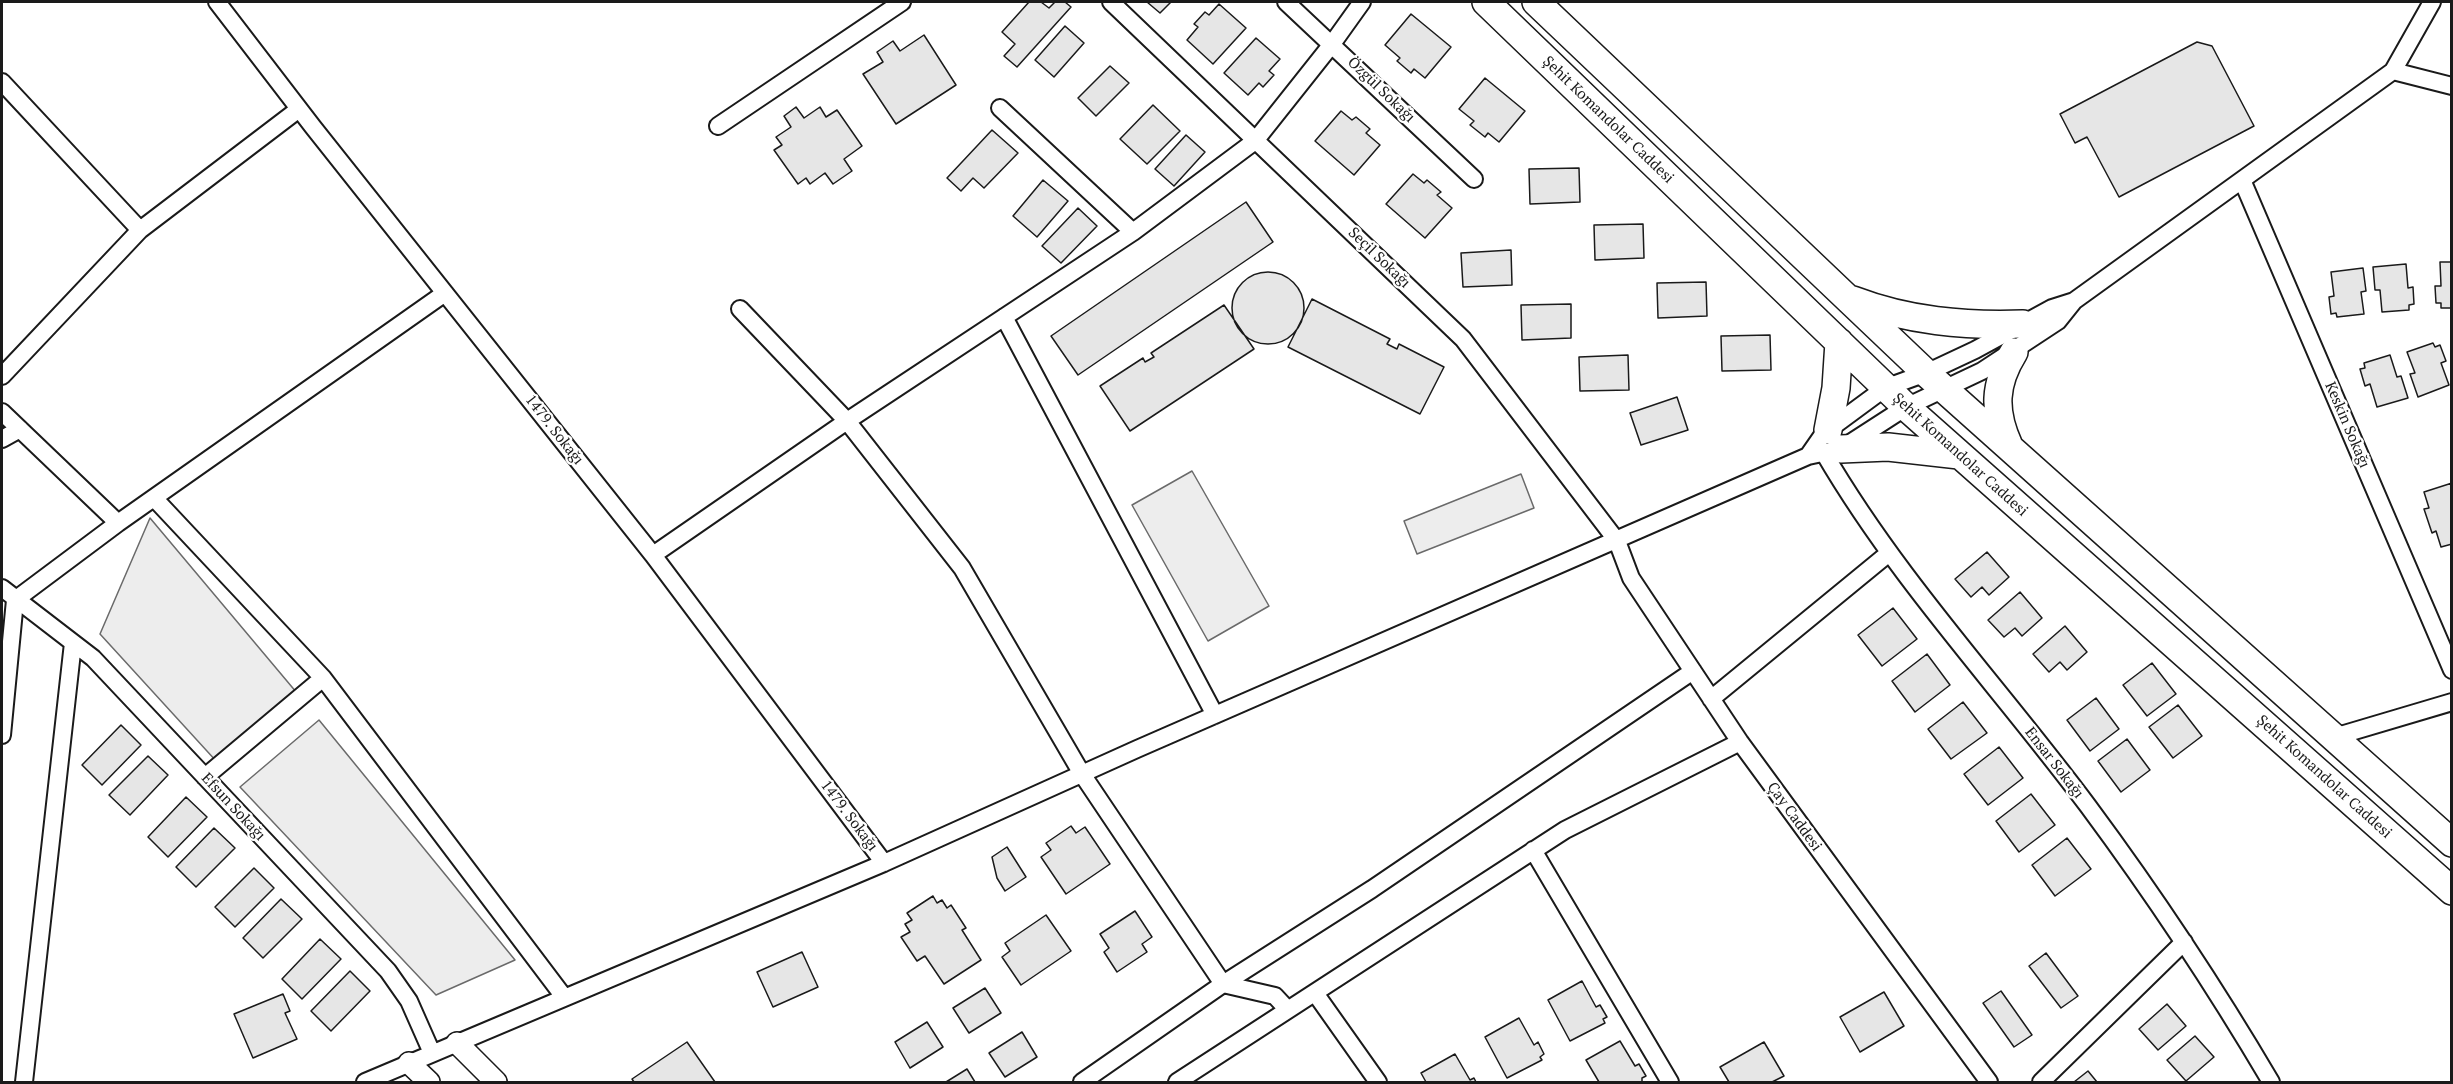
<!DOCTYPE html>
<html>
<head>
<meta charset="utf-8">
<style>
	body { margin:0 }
	#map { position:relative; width:2453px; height:1084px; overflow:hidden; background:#fff; font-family:"PT Serif",serif }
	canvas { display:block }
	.frame { position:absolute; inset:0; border:3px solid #1a1a1a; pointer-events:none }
</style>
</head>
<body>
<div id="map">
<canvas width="2453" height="1084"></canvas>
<div class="frame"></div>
</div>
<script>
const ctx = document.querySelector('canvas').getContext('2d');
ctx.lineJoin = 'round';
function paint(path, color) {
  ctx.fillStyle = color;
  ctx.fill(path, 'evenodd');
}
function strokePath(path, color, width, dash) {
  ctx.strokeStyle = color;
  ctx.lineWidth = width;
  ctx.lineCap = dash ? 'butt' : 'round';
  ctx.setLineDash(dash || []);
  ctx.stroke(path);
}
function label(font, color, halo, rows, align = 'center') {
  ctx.font = font + ' "PT Serif",serif';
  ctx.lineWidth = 4.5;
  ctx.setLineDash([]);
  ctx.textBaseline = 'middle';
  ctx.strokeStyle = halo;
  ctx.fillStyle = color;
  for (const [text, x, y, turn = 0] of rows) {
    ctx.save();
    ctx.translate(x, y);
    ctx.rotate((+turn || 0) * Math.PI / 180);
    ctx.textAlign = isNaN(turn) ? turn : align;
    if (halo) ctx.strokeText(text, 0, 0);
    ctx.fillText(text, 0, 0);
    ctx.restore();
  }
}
const built = new Path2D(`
	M 1192,471 L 1269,606 L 1208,641 L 1132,505 Z
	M 1521,474 L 1534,508 L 1417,554 L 1404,521 Z
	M 150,518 L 297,693 L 217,762 L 100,634 Z
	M 319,720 L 515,960 L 436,995 L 240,787 Z`);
paint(built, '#ededed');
strokePath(built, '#6a6a6a', 1.5);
const building = new Path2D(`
	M 1029,2 L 1041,2 L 1049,8 L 1055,2 L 1065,2 L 1071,7 L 1017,67 L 1004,56 L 1015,44 L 1002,32 Z
	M 1147,2 L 1171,2 L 1160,13 Z
	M 1219,4 L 1246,28 L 1213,64 L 1187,40 L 1198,27 L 1194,24 L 1205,12 L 1209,15 Z
	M 1411,14 L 1451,47 L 1425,78 L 1414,69 L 1411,73 L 1397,61 L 1400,58 L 1385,45 Z
	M 1065,26 L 1084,43 L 1054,77 L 1035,60 Z
	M 924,35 L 956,85 L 896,124 L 863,74 L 883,62 L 877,52 L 893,41 L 900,51 Z
	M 1256,38 L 1280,59 L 1269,71 L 1274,75 L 1263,87 L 1259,83 L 1248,95 L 1224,73 Z
	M 2197,42 L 2212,46 L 2254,126 L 2119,197 L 2087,137 L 2075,143 L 2060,114 Z
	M 1110,66 L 1129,83 L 1096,116 L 1078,98 Z
	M 1485,78 L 1525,111 L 1499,142 L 1488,133 L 1485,137 L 1470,125 L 1474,121 L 1459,109 Z
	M 1153,105 L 1180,131 L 1147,164 L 1120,139 Z
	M 796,107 L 804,118 L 820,107 L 826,117 L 837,110 L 862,146 L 844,159 L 852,171 L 833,184 L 825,173 L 810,184 L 806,178 L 798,184 L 774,150 L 782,145 L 776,137 L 791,127 L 784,116 Z
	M 1341,111 L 1352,120 L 1356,117 L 1370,129 L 1366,133 L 1380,145 L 1354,175 L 1315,141 Z
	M 992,130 L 1018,153 L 984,188 L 973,178 L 961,191 L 947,178 Z
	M 1186,135 L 1205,152 L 1174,186 L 1155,169 Z
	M 1579,168 L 1580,202 L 1530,204 L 1529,169 Z
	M 1413,174 L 1424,183 L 1427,180 L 1441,192 L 1437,195 L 1452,208 L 1425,238 L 1386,204 Z
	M 1043,180 L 1068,201 L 1037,237 L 1013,216 Z
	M 1246,202 L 1273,242 L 1078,375 L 1051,336 Z
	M 1078,208 L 1097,226 L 1061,263 L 1042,246 Z
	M 1643,224 L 1644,258 L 1595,260 L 1594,225 Z
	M 1511,250 L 1512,285 L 1463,287 L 1461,253 Z
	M 2440,262 L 2452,262 L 2452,308 L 2441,308 L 2441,303 L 2436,303 L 2435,286 L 2441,286 Z
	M 2406,264 L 2408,288 L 2413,287 L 2414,304 L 2409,305 L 2409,310 L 2382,312 L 2380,290 L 2375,290 L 2373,267 Z
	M 2363,268 L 2366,291 L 2361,292 L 2364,314 L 2337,317 L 2336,313 L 2331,314 L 2329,297 L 2334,296 L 2331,272 Z
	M1232 308a36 36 0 1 1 72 0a36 36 0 1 1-72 0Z
	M 1706,282 L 1707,316 L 1658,318 L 1657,283 Z
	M 1312,299 L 1390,339 L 1387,344 L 1397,349 L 1399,344 L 1444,367 L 1420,414 L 1288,347 Z
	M 1571,304 L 1571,338 L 1522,340 L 1521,305 Z
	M 1224,305 L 1254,349 L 1130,431 L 1100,386 L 1143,358 L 1145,362 L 1154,357 L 1151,353 Z
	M 1770,335 L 1771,370 L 1722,371 L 1721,336 Z
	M 2433,343 L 2435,347 L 2440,345 L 2446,361 L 2441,363 L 2449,385 L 2418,397 L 2410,374 L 2415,373 L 2407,352 Z
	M 1628,355 L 1629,390 L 1580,391 L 1579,357 Z
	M 2390,355 L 2397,377 L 2401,376 L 2408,398 L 2377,407 L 2370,384 L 2365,386 L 2360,369 L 2365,368 L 2364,363 Z
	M 1677,397 L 1688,430 L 1641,445 L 1630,413 Z
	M 2452,483 L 2452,544 L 2441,547 L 2436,531 L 2432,533 L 2424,509 L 2429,508 L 2424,492 Z
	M 1987,552 L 2009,577 L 1989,595 L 1982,587 L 1971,597 L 1955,579 Z
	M 2020,592 L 2042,618 L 2022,636 L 2015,628 L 2004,637 L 1988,620 Z
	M 1893,608 L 1917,639 L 1882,666 L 1858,635 Z
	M 2065,626 L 2087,652 L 2067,670 L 2060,662 L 2049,672 L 2033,654 Z
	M 1927,654 L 1950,685 L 1915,712 L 1892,681 Z
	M 2152,663 L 2176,694 L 2147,716 L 2123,685 Z
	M 2096,698 L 2119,729 L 2090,751 L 2067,720 Z
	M 1963,702 L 1987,733 L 1951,759 L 1928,729 Z
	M 2178,705 L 2202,736 L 2173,758 L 2149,727 Z
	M 121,725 L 141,745 L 102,785 L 82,765 Z
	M 2127,739 L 2150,770 L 2121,792 L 2098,761 Z
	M 1999,747 L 2023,778 L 1988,805 L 1964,774 Z
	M 148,756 L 168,775 L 130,815 L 109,795 Z
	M 2031,794 L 2055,825 L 2019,852 L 1996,821 Z
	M 186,797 L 207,817 L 168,857 L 148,837 Z
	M 1071,826 L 1076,833 L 1085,827 L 1110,864 L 1066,894 L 1041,857 L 1051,850 L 1046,843 Z
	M 214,828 L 235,848 L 196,887 L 176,867 Z
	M 2067,838 L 2091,869 L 2055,896 L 2032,865 Z
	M 1007,847 L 1026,877 L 1005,891 L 997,878 L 992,857 Z
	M 254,868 L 274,888 L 235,927 L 215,907 Z
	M 933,896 L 937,903 L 942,900 L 947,908 L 951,905 L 966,928 L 962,930 L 981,960 L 944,984 L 925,956 L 917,961 L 901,937 L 910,932 L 905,924 L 912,920 L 907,913 Z
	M 281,899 L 302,919 L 263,958 L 243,938 Z
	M 1135,911 L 1152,937 L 1142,944 L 1147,952 L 1117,972 L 1104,952 L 1109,948 L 1100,934 Z
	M 1046,915 L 1071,951 L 1021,985 L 1002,957 L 1010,951 L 1005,943 Z
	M 320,939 L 341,959 L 302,999 L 282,979 Z
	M 802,952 L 818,987 L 773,1007 L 757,972 Z
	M 2046,953 L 2078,996 L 2061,1008 L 2029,966 Z
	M 350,971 L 370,991 L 331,1031 L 311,1011 Z
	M 1582,981 L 1596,1007 L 1600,1005 L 1607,1017 L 1603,1019 L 1605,1023 L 1570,1041 L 1548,1000 Z
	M 985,988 L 1001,1013 L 969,1033 L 953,1008 Z
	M 2001,991 L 2032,1035 L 2014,1047 L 1983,1003 Z
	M 1884,992 L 1904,1026 L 1860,1052 L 1840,1017 Z
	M 283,994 L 290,1011 L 285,1013 L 297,1039 L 253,1058 L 234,1014 Z
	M 2167,1004 L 2186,1026 L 2158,1050 L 2139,1029 Z
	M 1519,1018 L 1534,1045 L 1538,1042 L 1544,1054 L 1540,1057 L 1542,1060 L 1507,1078 L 1485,1037 Z
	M 927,1022 L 943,1047 L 910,1068 L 895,1042 Z
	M 1022,1032 L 1037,1057 L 1005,1077 L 989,1053 Z
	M 2195,1036 L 2214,1057 L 2186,1081 L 2167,1060 Z
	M 1620,1041 L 1635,1066 L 1639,1064 L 1646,1076 L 1642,1078 L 1642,1082 L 1599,1082 L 1586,1060 Z
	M 687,1042 L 715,1082 L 634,1082 L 632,1079 Z
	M 1764,1042 L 1784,1076 L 1772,1082 L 1729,1082 L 1720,1067 Z
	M 1455,1054 L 1470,1080 L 1474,1078 L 1476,1082 L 1426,1082 L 1421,1073 Z
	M 967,1069 L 975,1082 L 946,1082 Z
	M 2088,1071 L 2097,1082 L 2074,1082 Z`);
paint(building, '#e6e6e6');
strokePath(building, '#1a1a1a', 1.5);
const minor = new Path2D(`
	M 217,2 L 313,127 L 653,555 L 884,863
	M 1111,2 L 1463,339 L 1617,541 L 1631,578 L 1740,742 L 1989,1082
	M 1286,2 L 1474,179
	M 2432,2 L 2393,71 L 2452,86
	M 2,82 L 140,230
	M 1000,108 L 1133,232
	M 718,126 L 902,2
	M 2242,180 L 2452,670
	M 740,309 L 847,421 L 962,568 L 1082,774 L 1223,984 L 1275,996 L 1288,1010
	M 1004,317 L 1215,715
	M 2,376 L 140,230 L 299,109
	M 2,412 L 118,523
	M 2,439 L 20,429
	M 1824,453 C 1898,580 2000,688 2088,806 C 2154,895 2215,987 2271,1082
	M 1808,456 L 1824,433 L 1885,388 L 1926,373 L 1975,350 L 2052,308 L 2074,301
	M 155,499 L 323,678 L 564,997
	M 653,555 L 847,421 L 1133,232 L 1255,141 L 1332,44 L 1362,2
	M 2,588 L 93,658 L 388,971 L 409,1001 L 432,1053
	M 1711,699 L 1889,553
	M 2,735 L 15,600 L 118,523 L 445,293
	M 2334,737 L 2452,702
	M 205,777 L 323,678
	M 1533,850 L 1670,1082
	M 1315,993 L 1378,1082
	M 24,1082 L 73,643
	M 365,1082 L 884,863 L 1137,749 L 1808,456 L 1841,449 L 1906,407 L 1982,371 L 2058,321 L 2074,301 L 2393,71
	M 1082,1082 L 1223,984 L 1372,889 L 1693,671
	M 1177,1082 L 1565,830 L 1740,742
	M 2041,1082 L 2184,942`);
const tertiary = new Path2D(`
	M 457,1043 L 496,1082
	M 409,1063 L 429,1082`);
const primary = new Path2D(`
	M 1486,2 L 1906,407 L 2452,891
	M 1536,2 L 1926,373 L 2452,843
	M 1853,300 C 1908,321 1964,326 2023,324
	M 1828,430 L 1836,388 L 1839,342
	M 2009,446 C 1993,411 1994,384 2014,352
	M 1841,449 L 1888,447 L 1959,455`);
strokePath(minor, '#1a1a1a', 20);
strokePath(tertiary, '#1a1a1a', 24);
strokePath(primary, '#1a1a1a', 30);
strokePath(minor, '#fff', 16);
strokePath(tertiary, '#fff', 21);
strokePath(primary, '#fff', 27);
label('15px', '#1a1a1a', '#fff', [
	["Özgül Sokağı",1381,90,44],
	["Şehit Komandolar Caddesi",1608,120,44],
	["Seçil Sokağı",1379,258,44],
	["Keskin Sokağı",2347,425,67],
	["1479. Sokağı",554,430,52],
	["Şehit Komandolar Caddesi",1960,455,42],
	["Ensar Sokağı",2054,763,52],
	["Şehit Komandolar Caddesi",2324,777,42],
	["Efsun Sokağı",233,807,47],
	["1479. Sokağı",849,816,53],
	["Çay Caddesi",1794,817,54]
]);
</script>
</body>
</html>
